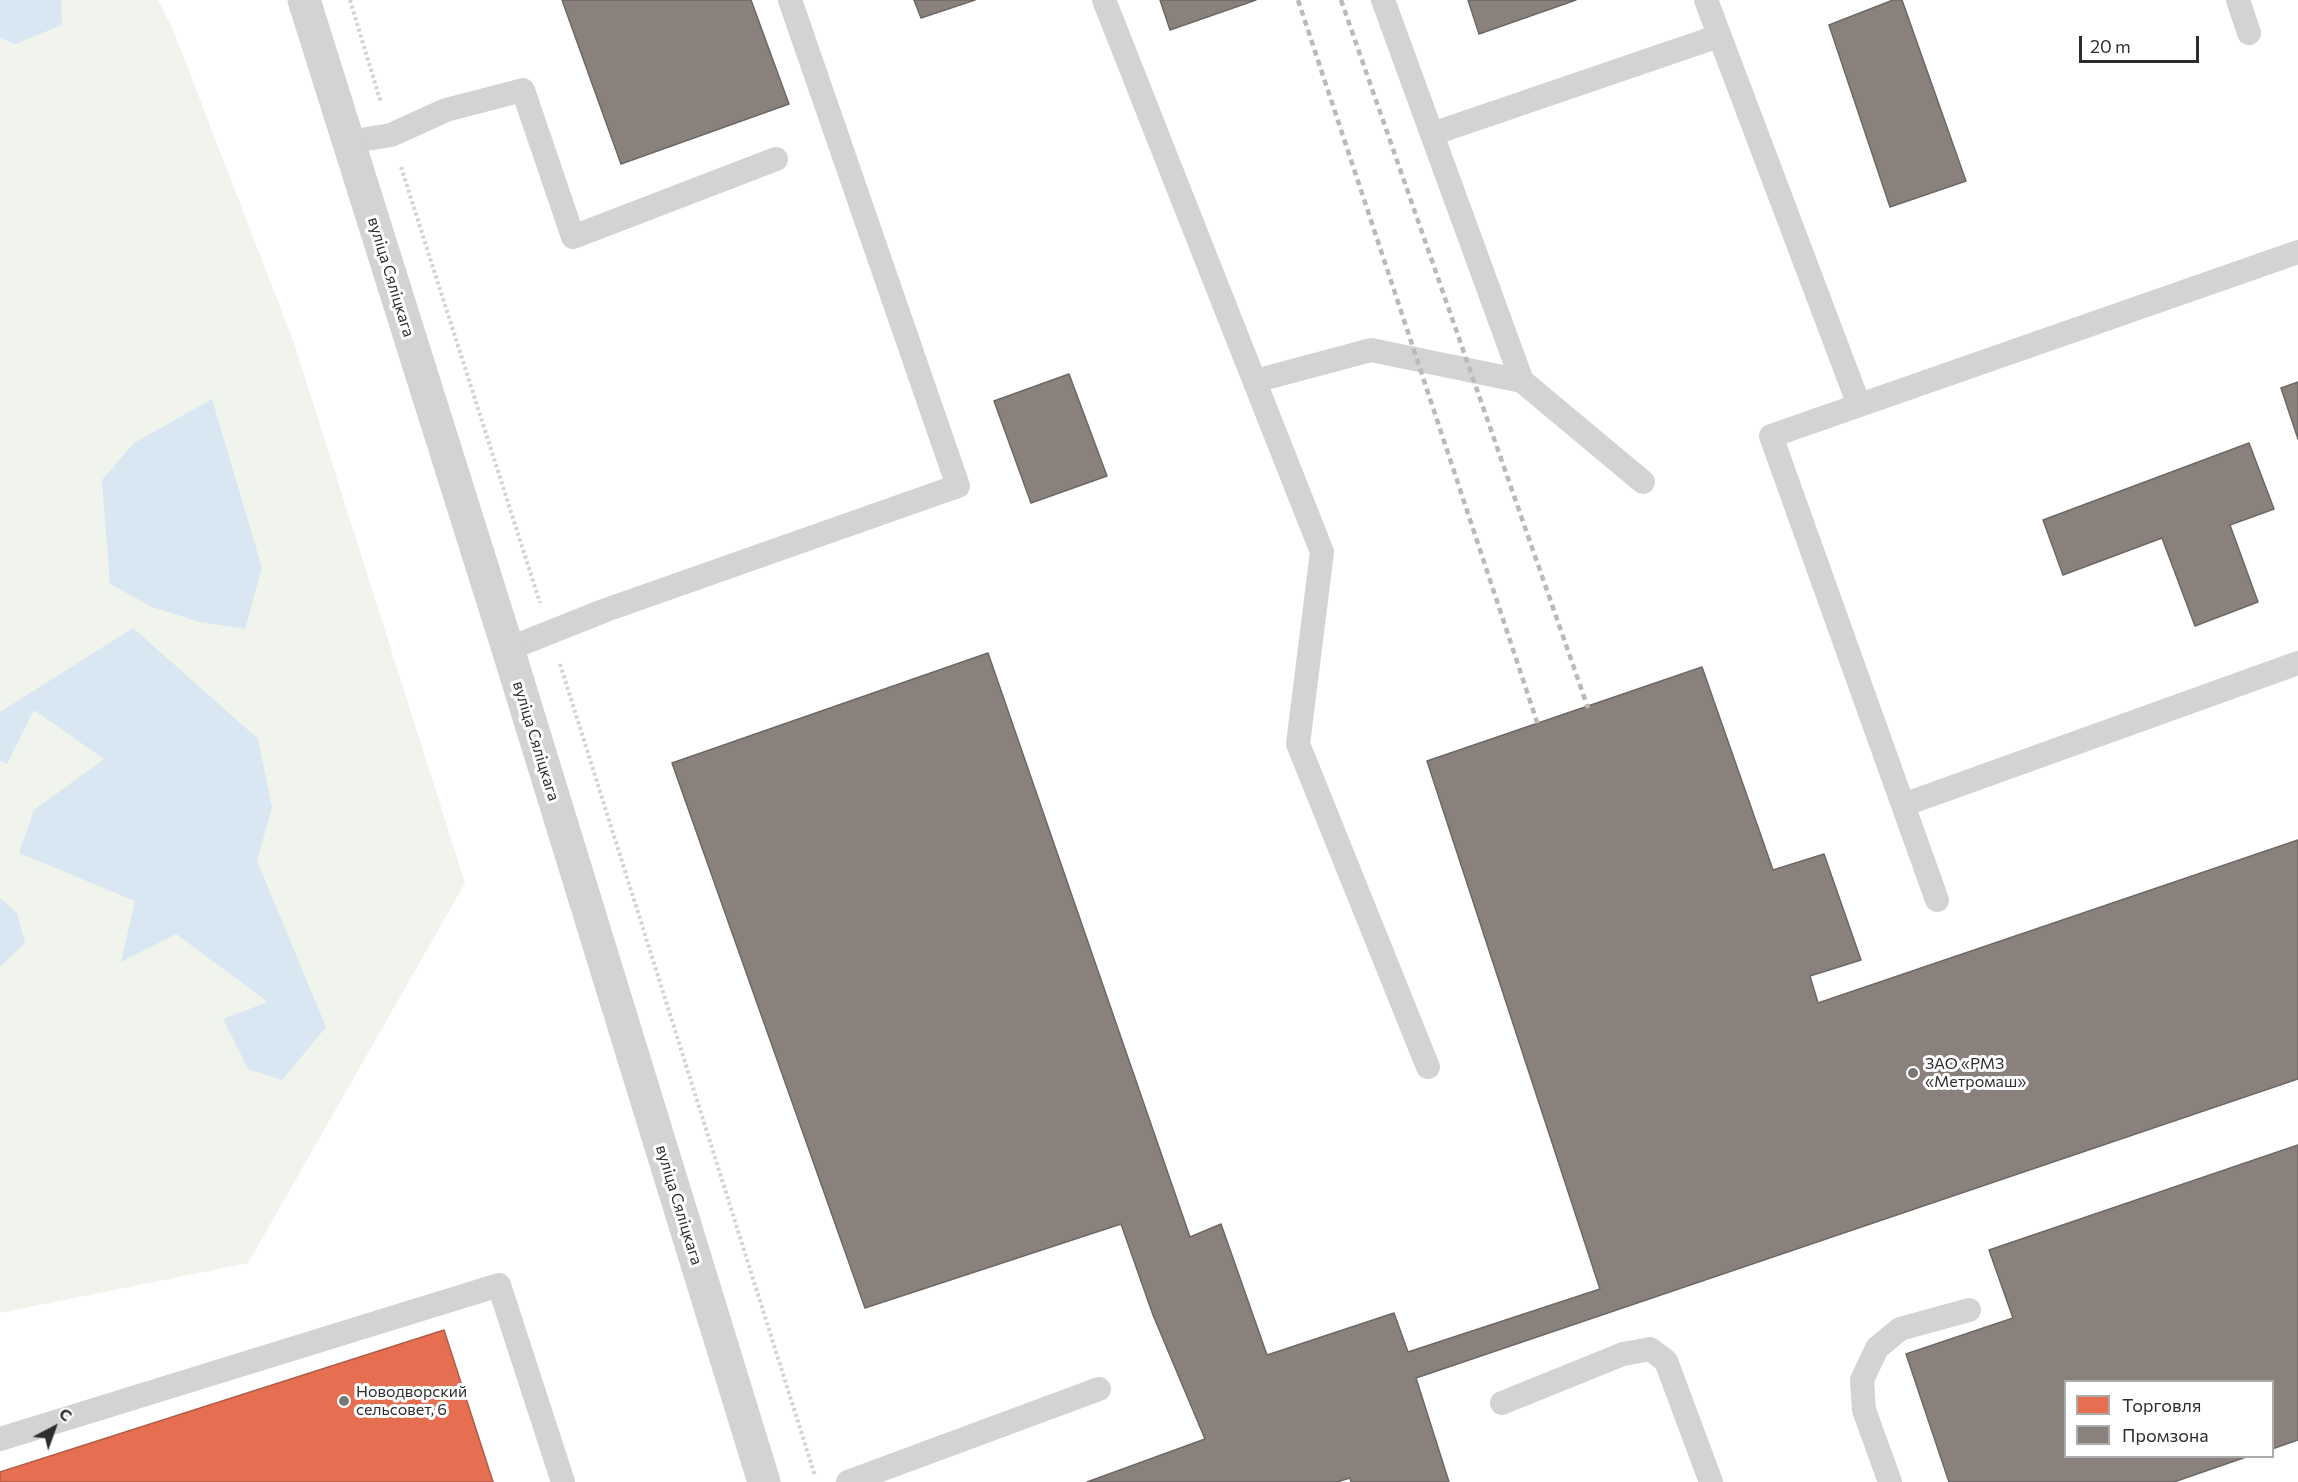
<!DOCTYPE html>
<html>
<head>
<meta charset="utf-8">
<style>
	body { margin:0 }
	#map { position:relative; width:2298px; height:1482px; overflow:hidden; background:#fff; font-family:Commissioner,sans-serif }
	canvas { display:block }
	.legend { position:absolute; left:2064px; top:1380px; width:210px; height:78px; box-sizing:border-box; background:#fff; border:2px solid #ababab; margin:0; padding:8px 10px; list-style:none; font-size:18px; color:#2e2e2e }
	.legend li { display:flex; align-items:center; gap:12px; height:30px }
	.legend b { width:30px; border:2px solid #ababab }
	.north { position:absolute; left:24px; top:1398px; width:60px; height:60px; -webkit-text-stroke:4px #fff; paint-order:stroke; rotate:41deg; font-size:16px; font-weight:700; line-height:24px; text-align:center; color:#2e2e2e }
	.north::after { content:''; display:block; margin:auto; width:21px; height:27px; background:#2e2e2e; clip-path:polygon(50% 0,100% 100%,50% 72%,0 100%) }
	.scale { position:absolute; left:2079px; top:36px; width:120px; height:27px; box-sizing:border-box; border:3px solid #2e2e2e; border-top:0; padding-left:8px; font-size:18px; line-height:21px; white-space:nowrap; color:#2e2e2e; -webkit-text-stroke:4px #fff; paint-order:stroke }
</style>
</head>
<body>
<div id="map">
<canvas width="2298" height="1482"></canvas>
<ul class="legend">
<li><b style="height:16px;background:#e76f51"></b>Торговля</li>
<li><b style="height:16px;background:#8a817c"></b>Промзона</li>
</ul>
<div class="north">С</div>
<div class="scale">20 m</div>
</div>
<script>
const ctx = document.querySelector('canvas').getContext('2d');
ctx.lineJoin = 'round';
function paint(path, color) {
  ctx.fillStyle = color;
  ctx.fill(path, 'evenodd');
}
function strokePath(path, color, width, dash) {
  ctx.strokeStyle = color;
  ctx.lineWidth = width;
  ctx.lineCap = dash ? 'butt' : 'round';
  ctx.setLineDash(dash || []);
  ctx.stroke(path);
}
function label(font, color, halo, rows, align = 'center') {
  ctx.font = font + ' Commissioner,sans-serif';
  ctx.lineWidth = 6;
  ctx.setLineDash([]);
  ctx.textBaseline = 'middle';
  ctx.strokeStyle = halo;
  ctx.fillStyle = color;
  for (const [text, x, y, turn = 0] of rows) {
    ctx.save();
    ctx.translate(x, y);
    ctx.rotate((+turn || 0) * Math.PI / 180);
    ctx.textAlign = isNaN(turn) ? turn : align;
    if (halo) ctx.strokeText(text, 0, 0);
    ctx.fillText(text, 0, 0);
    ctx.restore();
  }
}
paint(new Path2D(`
	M 0,0 L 158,0 L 173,30 L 294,343 L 465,883 L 248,1263 L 0,1313 Z`), '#f0f4ec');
paint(new Path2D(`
	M 0,0 L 61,0 L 62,25 L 15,44 L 0,38 Z
	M 212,399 L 262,568 L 245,629 L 200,622 L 152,607 L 110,584 L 102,480 L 134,443 Z
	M 133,628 L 258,739 L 272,807 L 257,861 L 326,1027 L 282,1080 L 248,1069 L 223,1019 L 268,1002 L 176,934 L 121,962 L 135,901 L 19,853 L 34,810 L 104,759 L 34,710 L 7,764 L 0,761 L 0,712 Z
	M 0,898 L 17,913 L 25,943 L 0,967 Z`), '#d8e7f1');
const shops = new Path2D(`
	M 444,1330 L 493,1482 L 0,1482 L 0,1472 Z`);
paint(shops, '#e76f51');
strokePath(shops, '#b05c46', 1.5);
const industry = new Path2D(`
	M 562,0 L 751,0 L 789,104 L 621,164 Z
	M 914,0 L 975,0 L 921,18 Z
	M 1160,0 L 1256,0 L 1170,30 Z
	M 1468,0 L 1576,0 L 1479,34 Z
	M 1893,0 L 1902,0 L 1966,181 L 1890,207 L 1829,25 Z
	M 1069,374 L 1107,476 L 1031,503 L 994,401 Z
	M 2298,382 L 2298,439 L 2281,388 Z
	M 2249,443 L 2274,509 L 2230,525 L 2258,602 L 2195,626 L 2162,538 L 2063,575 L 2043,520 Z
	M 988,653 L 1190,1237 L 1221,1224 L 1267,1355 L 1394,1313 L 1408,1352 L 1600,1289 L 1427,761 L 1702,667 L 1773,870 L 1824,854 L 1861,960 L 1810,976 L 1818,1003 L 2298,840 L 2298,1079 L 1416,1378 L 1449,1482 L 1351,1482 L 1350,1478 L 1337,1482 L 1087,1482 L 1205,1439 L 1153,1315 L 1121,1224 L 865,1308 L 672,763 Z
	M 2298,1145 L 2298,1440 L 2272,1449 L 2272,1382 L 2066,1382 L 2066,1456 L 2249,1456 L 2174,1482 L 1949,1482 L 1906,1354 L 2013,1318 L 1989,1250 Z`);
paint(industry, '#8a817c');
strokePath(industry, '#6e6865', 1.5);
strokePath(new Path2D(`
	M 350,0 L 381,103
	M 401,167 L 540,603
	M 560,664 L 815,1476`), '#d3d3d3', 4, [3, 3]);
strokePath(new Path2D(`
	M 1104,0 L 1322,552 L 1298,744 L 1428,1067
	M 1383,0 L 1522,381
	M 1706,0 L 1859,405
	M 2238,0 L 2249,33
	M 1432,134 L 1719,36
	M 349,142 L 391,135 L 446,110 L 523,90 L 573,237 L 776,159
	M 1255,381 L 1371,350 L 1522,381 L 1643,482
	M 508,649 L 606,610 L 958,486 L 790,0
	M 1903,805 L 2298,663
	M 1937,900 L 1771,436 L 2298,252
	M 1502,1403 L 1623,1354 L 1650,1349 L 1666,1361 L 1711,1482
	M 0,1439 L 499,1285 L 563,1482
	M 848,1482 L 1099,1389
	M 1890,1482 L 1864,1410 L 1862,1380 L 1877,1348 L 1900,1329 L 1969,1310`), '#d3d3d3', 24);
strokePath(new Path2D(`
	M 304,0 L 508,649 L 764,1482`), '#d3d3d3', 33);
strokePath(new Path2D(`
	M 1298,0 L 1538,725
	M 1341,0 L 1588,708`), '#bababa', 4.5, [6, 4.5]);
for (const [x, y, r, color] of [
	[1913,1073,6,"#777"],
	[344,1401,6,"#777"]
]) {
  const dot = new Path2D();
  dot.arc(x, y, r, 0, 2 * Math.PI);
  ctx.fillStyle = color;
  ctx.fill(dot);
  strokePath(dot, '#fff', 2);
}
label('16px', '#2e2e2e', '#fff', [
	["вуліца Сяліцкага",391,277,73],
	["вуліца Сяліцкага",536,741,73],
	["вуліца Сяліцкага",679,1205,73]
]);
label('16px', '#2e2e2e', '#fff', [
	["ЗАО «РМЗ",1925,1064],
	["«Метромаш»",1925,1082],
	["Новодворский",356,1392],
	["сельсовет, 6",356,1410]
], 'left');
</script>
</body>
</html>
